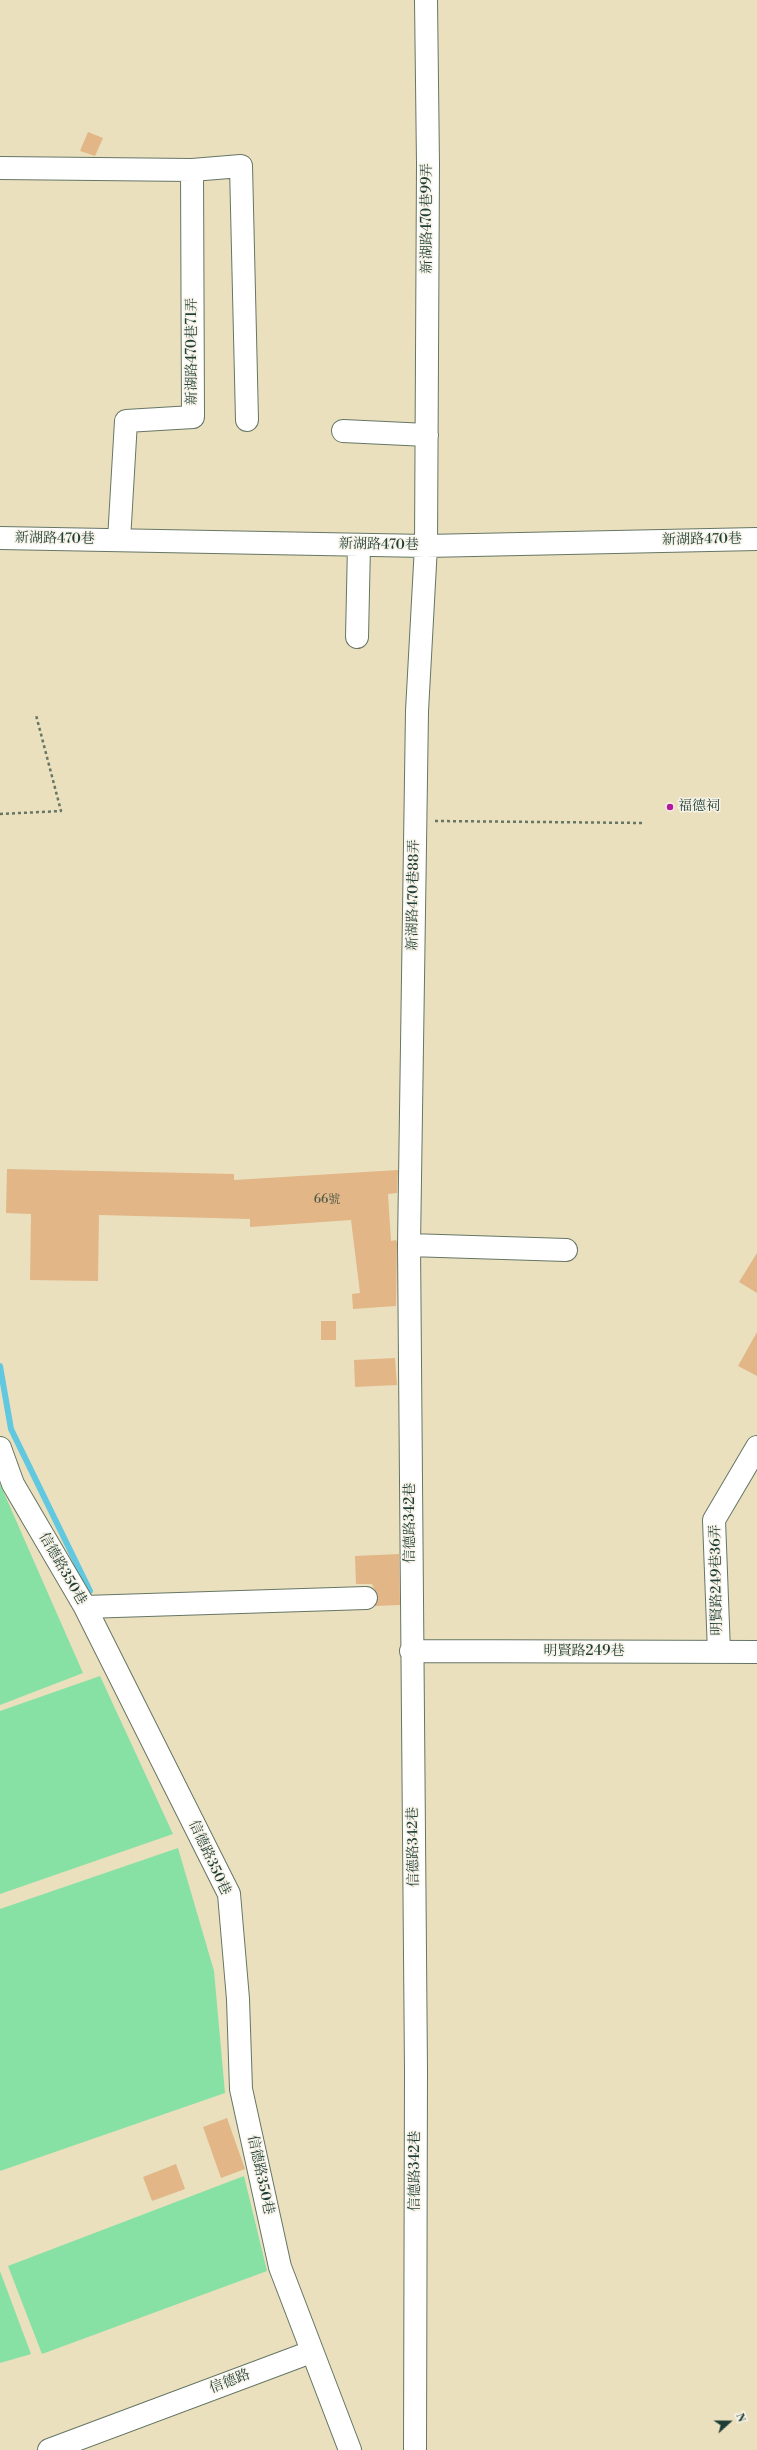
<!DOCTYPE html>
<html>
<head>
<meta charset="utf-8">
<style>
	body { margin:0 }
	#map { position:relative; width:757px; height:2450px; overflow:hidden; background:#eae0be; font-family:"Libre Bodoni",serif }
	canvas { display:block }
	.north { position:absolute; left:709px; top:2402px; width:40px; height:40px; -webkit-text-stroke:3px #f7f3e8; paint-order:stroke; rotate:69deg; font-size:11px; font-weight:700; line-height:16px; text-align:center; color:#1f3d34 }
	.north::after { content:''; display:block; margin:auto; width:14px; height:18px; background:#1f3d34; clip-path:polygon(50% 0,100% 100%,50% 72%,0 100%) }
</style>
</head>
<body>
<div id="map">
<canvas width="757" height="2450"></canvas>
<div class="north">N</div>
</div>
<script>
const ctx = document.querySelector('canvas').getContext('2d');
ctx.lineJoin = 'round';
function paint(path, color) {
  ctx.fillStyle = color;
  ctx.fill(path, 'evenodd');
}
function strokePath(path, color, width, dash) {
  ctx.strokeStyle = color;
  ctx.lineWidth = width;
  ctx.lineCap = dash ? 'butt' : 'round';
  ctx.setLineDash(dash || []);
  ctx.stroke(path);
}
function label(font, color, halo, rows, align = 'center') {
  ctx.font = font + ' "Libre Bodoni","Noto Serif TC",serif';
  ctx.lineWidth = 3;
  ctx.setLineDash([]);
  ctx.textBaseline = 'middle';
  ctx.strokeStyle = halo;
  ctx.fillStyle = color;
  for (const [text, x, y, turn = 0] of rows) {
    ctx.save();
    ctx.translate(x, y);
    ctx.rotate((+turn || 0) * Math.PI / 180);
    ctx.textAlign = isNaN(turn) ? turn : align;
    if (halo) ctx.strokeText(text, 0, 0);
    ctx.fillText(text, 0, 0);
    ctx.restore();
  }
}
paint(new Path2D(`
	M 0,1484 L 83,1673 L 0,1705 Z
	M 100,1676 L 173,1834 L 0,1894 L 0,1711 Z
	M 178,1848 L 214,1971 L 225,2093 L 0,2171 L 0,1909 Z
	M 244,2176 L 267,2271 L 42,2354 L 8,2266 Z
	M 0,2271 L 31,2354 L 0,2363 Z`), '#87e0a4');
strokePath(new Path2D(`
	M 0,1366 L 11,1429 L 90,1591`), '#61c8df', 6);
paint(new Path2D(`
	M 88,132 L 103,138 L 95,156 L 80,151 Z
	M 7,1169 L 234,1174 L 234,1180 L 398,1170 L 397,1193 L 388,1194 L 391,1241 L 396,1240 L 397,1243 L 396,1306 L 353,1309 L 352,1294 L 360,1293 L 351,1220 L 250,1227 L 250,1219 L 99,1215 L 98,1281 L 30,1280 L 31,1214 L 6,1213 Z
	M 757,1253 L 757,1293 L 739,1282 Z
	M 321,1321 L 336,1321 L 336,1340 L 321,1340 Z
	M 757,1332 L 757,1376 L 738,1366 Z
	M 395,1358 L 397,1385 L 355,1387 L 354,1360 Z
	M 399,1554 L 400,1605 L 375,1606 L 378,1597 L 372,1584 L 356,1584 L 355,1556 Z
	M 227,2118 L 245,2169 L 221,2178 L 203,2127 Z
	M 176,2164 L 185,2189 L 152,2201 L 143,2177 Z`), '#e2b687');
const minor = new Path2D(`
	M 0,168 L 192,170 L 241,166 L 247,420
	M 343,431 L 427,435
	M 0,538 L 426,546 L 757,539
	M 119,540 L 126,421 L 193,417 L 192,170
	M 357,637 L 359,545
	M 409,1245 L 566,1250
	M 0,1448 L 13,1484 L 85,1607 L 229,1894 L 238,1999 L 241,2089 L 280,2267 L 350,2450
	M 85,1607 L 366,1598
	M 411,1651 L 757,1652
	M 719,1652 L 714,1520 L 757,1447
	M 49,2450 L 311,2352
	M 415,2450 L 416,2071 L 409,1245 L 417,711 L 426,546 L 428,164 L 426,0`);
strokePath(minor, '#667664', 24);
strokePath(new Path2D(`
	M 0,814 L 61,811 L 36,715
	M 435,821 L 645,823`), '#667664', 2.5, [3, 3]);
strokePath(minor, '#fff', 22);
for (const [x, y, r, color] of [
	[670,807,4,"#b5179e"]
]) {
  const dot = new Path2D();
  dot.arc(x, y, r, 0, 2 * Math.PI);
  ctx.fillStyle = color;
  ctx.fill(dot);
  strokePath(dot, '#f7f3e8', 1.5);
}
label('12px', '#505b49', null, [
	["66號",327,1200]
]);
label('14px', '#1f3d34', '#f7f3e8', [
	["新湖路470巷99弄",428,218,-90],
	["新湖路470巷71弄",193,351,-90],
	["新湖路470巷",55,539,1],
	["新湖路470巷",702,540,-1],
	["新湖路470巷",379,545,1],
	["新湖路470巷88弄",414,895,-89],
	["信德路342巷",411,1523,-90],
	["信德路350巷",62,1569,60],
	["明賢路249巷36弄",717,1580,-91],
	["明賢路249巷",584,1652],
	["信德路342巷",414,1847,-91],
	["信德路350巷",209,1858,65],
	["信德路342巷",416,2171,-90],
	["信德路350巷",260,2175,78],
	["信德路",230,2382,-21]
]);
label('14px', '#1f3d34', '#f7f3e8', [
	["福德祠",678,807]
], 'left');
</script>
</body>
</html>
